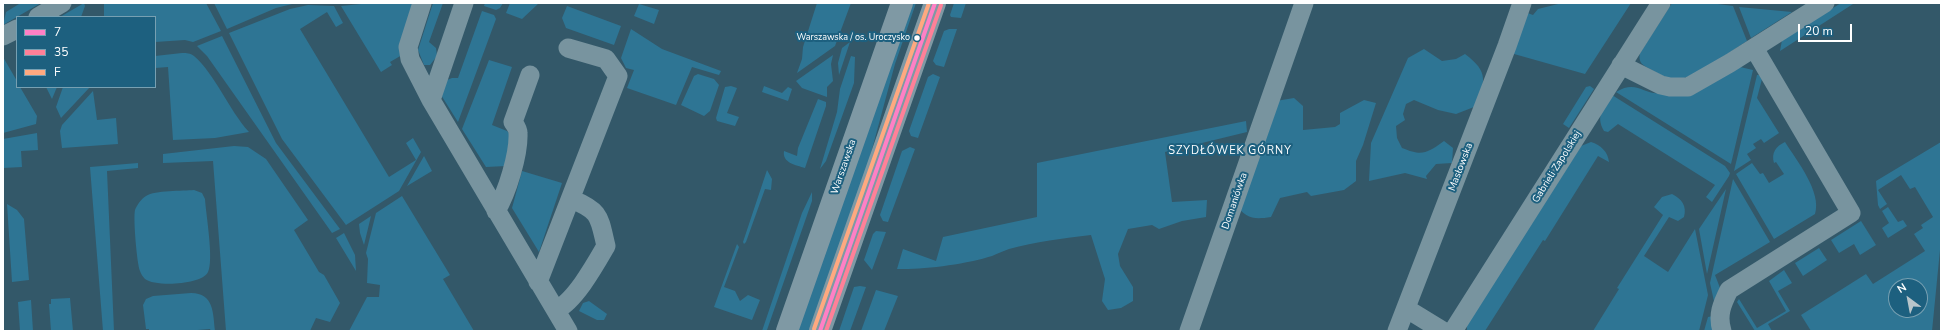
<!DOCTYPE html>
<html>
<head>
<meta charset="utf-8">
<style>
	body { margin:0 }
	#map { position:relative; width:1944px; height:334px; overflow:hidden; background:#335869; font-family:"Nunito Sans",sans-serif }
	canvas { display:block }
	.frame { position:absolute; inset:0; border:4px solid #fff; pointer-events:none }
	.legend { position:absolute; left:16px; top:16px; width:140px; height:72px; box-sizing:border-box; background:#1d607f; border:1px solid #77a0b2; margin:0; padding:5px 7px; list-style:none; font-size:12px; color:#fff }
	.legend li { display:flex; align-items:center; gap:8px; height:20px }
	.legend b { width:20px; border:1px solid #77a0b2 }
	.north { position:absolute; left:1888px; top:278px; width:40px; height:40px; box-sizing:border-box; background:#1d607f; border:1px solid #77a0b2; border-radius:50%; rotate:328deg; font-size:11px; font-weight:700; line-height:16px; text-align:center; color:#fff }
	.north::after { content:''; display:block; margin:auto; width:14px; height:18px; background:#b8c5ca; clip-path:polygon(50% 0,100% 100%,50% 72%,0 100%) }
	.scale { position:absolute; left:1798px; top:24px; width:54px; height:18px; box-sizing:border-box; border:2px solid #fff; border-top:0; padding-left:5px; font-size:12px; line-height:14px; white-space:nowrap; color:#fff; -webkit-text-stroke:3px #1d607f; paint-order:stroke }
</style>
</head>
<body>
<div id="map">
<canvas width="1944" height="334"></canvas>
<div class="frame"></div>
<ul class="legend">
<li><b style="height:5px;background:#ff80c5"></b>7</li>
<li><b style="height:5px;background:#ff8098"></b>35</li>
<li><b style="height:5px;background:#ffa980"></b>F</li>
</ul>
<div class="north">N</div>
<div class="scale">20 m</div>
</div>
<script>
const ctx = document.querySelector('canvas').getContext('2d');
ctx.lineJoin = 'round';
function paint(path, color) {
  ctx.fillStyle = color;
  ctx.fill(path, 'evenodd');
}
function strokePath(path, color, width, dash) {
  ctx.strokeStyle = color;
  ctx.lineWidth = width;
  ctx.lineCap = dash ? 'butt' : 'round';
  ctx.setLineDash(dash || []);
  ctx.stroke(path);
}
function label(font, color, halo, rows, align = 'center') {
  ctx.font = font + ' "Nunito Sans",sans-serif';
  ctx.lineWidth = 4;
  ctx.setLineDash([]);
  ctx.textBaseline = 'middle';
  ctx.strokeStyle = halo;
  ctx.fillStyle = color;
  for (const [text, x, y, turn = 0] of rows) {
    ctx.save();
    ctx.translate(x, y);
    ctx.rotate((+turn || 0) * Math.PI / 180);
    ctx.textAlign = isNaN(turn) ? turn : align;
    if (halo) ctx.strokeText(text, 0, 0);
    ctx.fillText(text, 0, 0);
    ctx.restore();
  }
}
paint(new Path2D(`
	M 26,3 L 41,3 L 3,25 L 6,12 L 19,4 Z
	M 84,3 L 85,6 L 81,17 L 60,17 Z
	M 104,3 L 206,3 L 221,31 L 193,42 L 185,40 L 155,42 L 155,17 L 104,17 Z
	M 214,3 L 296,3 L 276,8 L 227,29 Z
	M 371,3 L 417,3 L 402,55 L 390,62 L 392,65 L 381,72 L 341,6 Z
	M 433,3 L 443,3 L 429,42 L 436,48 L 437,56 L 430,65 L 424,65 L 418,50 Z
	M 485,3 L 503,3 L 500,8 L 496,10 L 484,6 Z
	M 510,3 L 539,3 L 522,19 L 506,13 Z
	M 817,3 L 851,3 L 835,46 L 797,73 L 802,59 L 803,47 Z
	M 910,3 L 916,3 L 895,64 L 868,164 L 809,331 L 795,331 Z
	M 954,3 L 966,3 L 961,18 L 951,17 L 950,15 Z
	M 1562,3 L 1631,3 L 1585,74 L 1507,52 L 1522,11 L 1533,15 L 1538,9 Z
	M 1672,3 L 1710,3 L 1733,6 L 1747,41 C 1729,52 1700,76 1679,79 C 1668,80 1659,74 1650,69 C 1642,65 1638,62 1640,53 Z
	M 1841,3 L 1853,4 L 1780,51 L 1782,40 Z
	M 639,4 L 659,10 L 654,24 L 634,16 Z
	M 308,5 L 334,6 L 343,23 L 336,27 L 327,12 L 300,29 L 389,177 L 416,160 L 406,143 L 413,138 L 421,152 L 399,191 L 346,225 L 282,139 L 229,33 L 290,9 Z
	M 567,6 L 621,26 L 614,45 L 566,28 L 562,18 Z
	M 1739,7 L 1792,12 L 1751,38 Z
	M 482,11 L 494,15 L 496,19 L 458,122 L 441,95 L 447,80 L 452,78 L 458,78 Z
	M 631,29 L 662,49 L 721,71 L 719,75 L 692,67 L 676,105 L 627,88 L 634,70 L 626,68 L 621,58 Z
	M 949,29 L 957,29 L 944,67 L 936,65 L 933,61 L 944,31 Z
	M 222,36 L 276,143 L 340,229 L 332,233 L 207,56 L 197,46 Z
	M 850,42 L 839,75 L 838,63 L 842,48 Z
	M 1424,49 L 1442,61 L 1456,59 L 1465,54 C 1489,72 1486,82 1474,107 L 1456,114 L 1438,110 L 1414,100 L 1406,104 L 1403,114 L 1405,120 L 1396,126 L 1397,138 L 1402,148 C 1422,156 1426,154 1444,141 L 1453,148 L 1452,163 L 1436,164 L 1426,176 L 1427,179 L 1405,173 L 1369,181 L 1371,143 L 1408,58 Z
	M 182,53 C 187,53 190,53 194,56 C 215,74 229,110 249,132 L 215,138 L 173,140 L 168,67 L 155,68 L 155,56 Z
	M 833,55 L 831,64 L 833,81 L 827,87 L 827,97 L 802,88 L 796,81 Z
	M 851,56 L 855,57 L 854,83 L 826,161 L 820,169 L 837,112 L 840,89 Z
	M 3,57 L 17,81 L 17,87 L 20,87 L 37,116 L 36,124 L 3,133 Z
	M 489,60 L 512,67 L 492,125 L 507,131 L 510,134 L 506,166 L 486,167 L 462,129 Z
	M 1740,67 L 1753,70 L 1731,164 L 1616,92 C 1637,79 1645,96 1660,93 C 1686,88 1715,75 1740,67 Z
	M 698,74 L 714,79 L 719,85 L 710,111 L 704,116 L 681,105 L 694,76 Z
	M 933,74 L 940,77 L 918,138 L 911,136 L 909,131 L 928,77 Z
	M 1757,75 L 1759,75 L 1762,79 L 1757,98 L 1779,133 L 1764,143 L 1761,139 L 1753,144 L 1756,148 L 1747,154 L 1751,160 L 1734,171 Z
	M 731,86 L 737,88 L 727,113 L 739,117 L 735,126 L 717,121 L 716,118 L 725,87 Z
	M 764,86 L 782,93 L 788,87 L 792,89 L 788,101 L 762,92 Z
	M 1590,86 L 1594,89 L 1569,128 L 1563,124 L 1586,87 Z
	M 46,87 L 57,87 L 52,99 Z
	M 63,87 L 90,87 L 61,118 L 56,107 Z
	M 93,91 L 97,120 L 116,118 L 118,144 L 62,148 L 60,131 L 62,125 Z
	M 1612,95 L 1725,166 L 1730,173 L 1729,176 L 1712,202 L 1706,197 L 1715,185 L 1618,124 L 1608,132 L 1604,131 C 1595,115 1604,108 1612,95 Z
	M 1294,98 L 1303,106 L 1303,130 L 1335,127 L 1340,124 L 1340,113 L 1364,100 L 1376,103 L 1363,145 L 1356,161 L 1356,181 L 1344,190 L 1311,196 L 1307,192 L 1280,198 L 1271,217 C 1252,220 1247,218 1234,204 L 1270,102 Z
	M 818,99 L 826,102 L 826,106 L 805,168 C 796,165 782,163 784,151 L 797,156 L 798,148 Z
	M 1246,121 L 1247,132 L 1165,152 L 1172,202 L 1207,200 L 1206,217 L 1182,221 L 1159,229 L 1152,225 L 1128,229 L 1118,254 L 1120,266 L 1133,287 L 1133,301 L 1121,308 L 1108,310 L 1102,301 L 1105,279 L 1091,235 C 1064,238 1035,242 1009,249 C 1003,251 997,254 992,256 C 967,264 923,270 897,269 L 903,249 L 936,261 L 943,237 L 1037,217 L 1037,163 Z
	M 37,133 L 38,150 L 21,151 L 22,167 L 3,168 L 3,139 Z
	M 1591,142 C 1601,145 1608,152 1609,162 L 1598,156 L 1545,241 L 1543,240 L 1485,331 L 1467,331 L 1467,324 L 1581,146 Z
	M 1785,142 C 1797,161 1822,192 1815,214 L 1774,239 L 1736,174 L 1752,163 L 1760,174 L 1763,173 L 1769,183 L 1784,174 L 1776,162 L 1774,163 C 1771,153 1776,146 1785,142 Z
	M 1941,142 L 1941,240 L 1932,331 L 1811,331 L 1801,315 L 1866,274 L 1873,284 L 1925,251 L 1914,234 L 1923,228 L 1921,225 L 1933,217 L 1915,187 L 1910,189 L 1901,175 L 1878,190 L 1887,204 L 1880,209 L 1878,205 L 1876,181 ZM 1896,286 L 1920,286 L 1920,310 L 1896,310 Z
	M 234,146 L 248,147 L 266,159 L 308,220 L 294,230 L 319,272 L 324,275 L 340,303 L 330,322 L 316,318 L 310,331 L 226,331 L 213,161 L 163,163 L 163,154 Z
	M 910,147 L 915,149 L 888,222 L 883,221 L 880,215 L 902,151 Z
	M 424,156 L 432,171 L 407,186 Z
	M 138,163 L 138,168 L 107,171 L 114,331 L 103,331 L 90,167 Z
	M 767,170 L 772,179 L 771,190 L 765,189 L 746,242 L 744,244 L 743,242 Z
	M 522,171 L 562,183 L 539,252 L 512,208 Z
	M 1733,179 L 1770,242 L 1715,275 L 1722,293 L 1715,306 L 1710,283 Z
	M 1726,189 L 1707,274 L 1699,229 Z
	M 194,190 L 202,193 L 205,199 C 206,215 214,260 208,272 C 202,285 155,287 145,279 C 143,277 141,274 140,271 C 137,264 133,218 135,210 C 137,205 141,199 146,196 C 155,190 183,191 194,190 Z
	M 812,192 L 812,201 L 767,330 L 762,331 L 802,213 Z
	M 1672,194 C 1682,199 1687,206 1684,217 L 1678,221 L 1669,217 L 1644,256 L 1668,272 L 1695,229 L 1708,295 L 1699,331 L 1593,331 L 1619,289 L 1617,288 L 1663,215 L 1654,207 L 1662,197 Z
	M 402,196 L 450,275 L 443,279 L 474,331 L 349,331 L 367,297 L 379,297 L 380,285 L 367,283 L 368,259 L 366,253 L 376,213 Z
	M 7,204 L 17,210 L 24,219 L 29,280 L 12,282 Z
	M 1888,207 L 1898,222 L 1903,220 L 1907,226 L 1888,238 L 1882,228 L 1889,223 L 1882,211 Z
	M 371,216 L 364,245 L 360,233 L 359,224 Z
	M 1861,221 L 1876,245 L 1860,255 L 1854,244 L 1839,253 L 1831,240 Z
	M 876,231 L 886,232 L 872,270 L 864,260 L 873,234 Z
	M 344,233 L 355,255 L 356,271 L 336,238 Z
	M 737,244 L 739,247 L 724,287 L 735,291 L 740,301 L 748,295 L 760,300 L 752,320 L 714,307 Z
	M 1819,248 L 1827,260 L 1803,276 L 1795,263 Z
	M 1784,270 L 1792,283 L 1778,291 L 1790,311 L 1768,324 L 1772,331 L 1755,331 L 1737,302 L 1739,299 L 1757,328 L 1786,311 L 1769,281 Z
	M 860,286 L 866,287 L 850,331 L 839,331 L 854,287 Z
	M 876,290 L 898,296 L 884,331 L 861,331 Z
	M 191,293 C 214,293 213,313 215,331 L 211,331 L 210,329 L 185,331 L 149,331 L 149,329 L 146,329 L 143,305 L 146,299 L 153,296 Z
	M 70,298 L 73,331 L 51,331 L 49,304 L 51,304 L 51,299 Z
	M 31,300 L 33,331 L 20,331 L 18,302 Z
	M 589,301 L 607,314 L 604,320 L 597,320 L 579,311 L 583,303 Z
	M 1713,316 L 1714,331 L 1704,331 L 1708,317 Z`), '#2e7594');
strokePath(new Path2D(`
	M 422,3 L 408,47 L 410,59 L 431,100 L 568,331
	M 38,17 L 62,3
	M 3,36 L 17,29
	M 1621,65 L 1661,85 L 1670,87 L 1688,87 L 1730,63 L 1825,3
	M 431,100 L 464,3
	M 496,211 C 507,193 519,154 518,133 C 518,129 515,125 513,122 L 530,75
	M 538,282 L 618,76 L 606,59 L 568,48
	M 1407,309 L 1443,331
	M 556,310 C 575,301 595,265 606,246 C 599,217 601,211 571,199
	M 1189,331 L 1304,3
	M 1397,331 L 1507,46 L 1522,3
	M 1453,331 L 1661,3
	M 1722,331 C 1717,315 1722,304 1729,290 L 1851,213 L 1754,48`), '#78949f', 19);
strokePath(new Path2D(`
	M 787,331 L 902,3
	M 820,331 L 935,3`), '#7f99a4', 22);
strokePath(new Path2D(`
	M 820,331 L 935,3`), '#ff80c5', 4);
strokePath(new Path2D(`
	M 826,331 L 941,5`), '#ff8098', 4);
strokePath(new Path2D(`
	M 814,329 L 929,3`), '#ffa980', 4);
for (const [x, y, r, color] of [
	[917,38,3.5,"#fff"]
]) {
  const dot = new Path2D();
  dot.arc(x, y, r, 0, 2 * Math.PI);
  ctx.fillStyle = color;
  ctx.fill(dot);
  strokePath(dot, '#1d607f', 1.5);
}
label('9px', '#fff', '#1d607f', [
	["Warszawska / os. Uroczysko",910,38]
], 'right');
label('10px', '#fff', '#1d607f', [
	["Warszawska",844,167,-71],
	["Masłowska",1461,167,-69],
	["Gabrieli Zapolskiej",1557,167,-58],
	["Domaniówka",1235,201,-71]
]);
ctx.letterSpacing = '1px';
label('11px', '#fff', '#1d607f', [
	["SZYDŁÓWEK GÓRNY",1230,151]
]);
ctx.letterSpacing = '0px';
</script>
</body>
</html>
